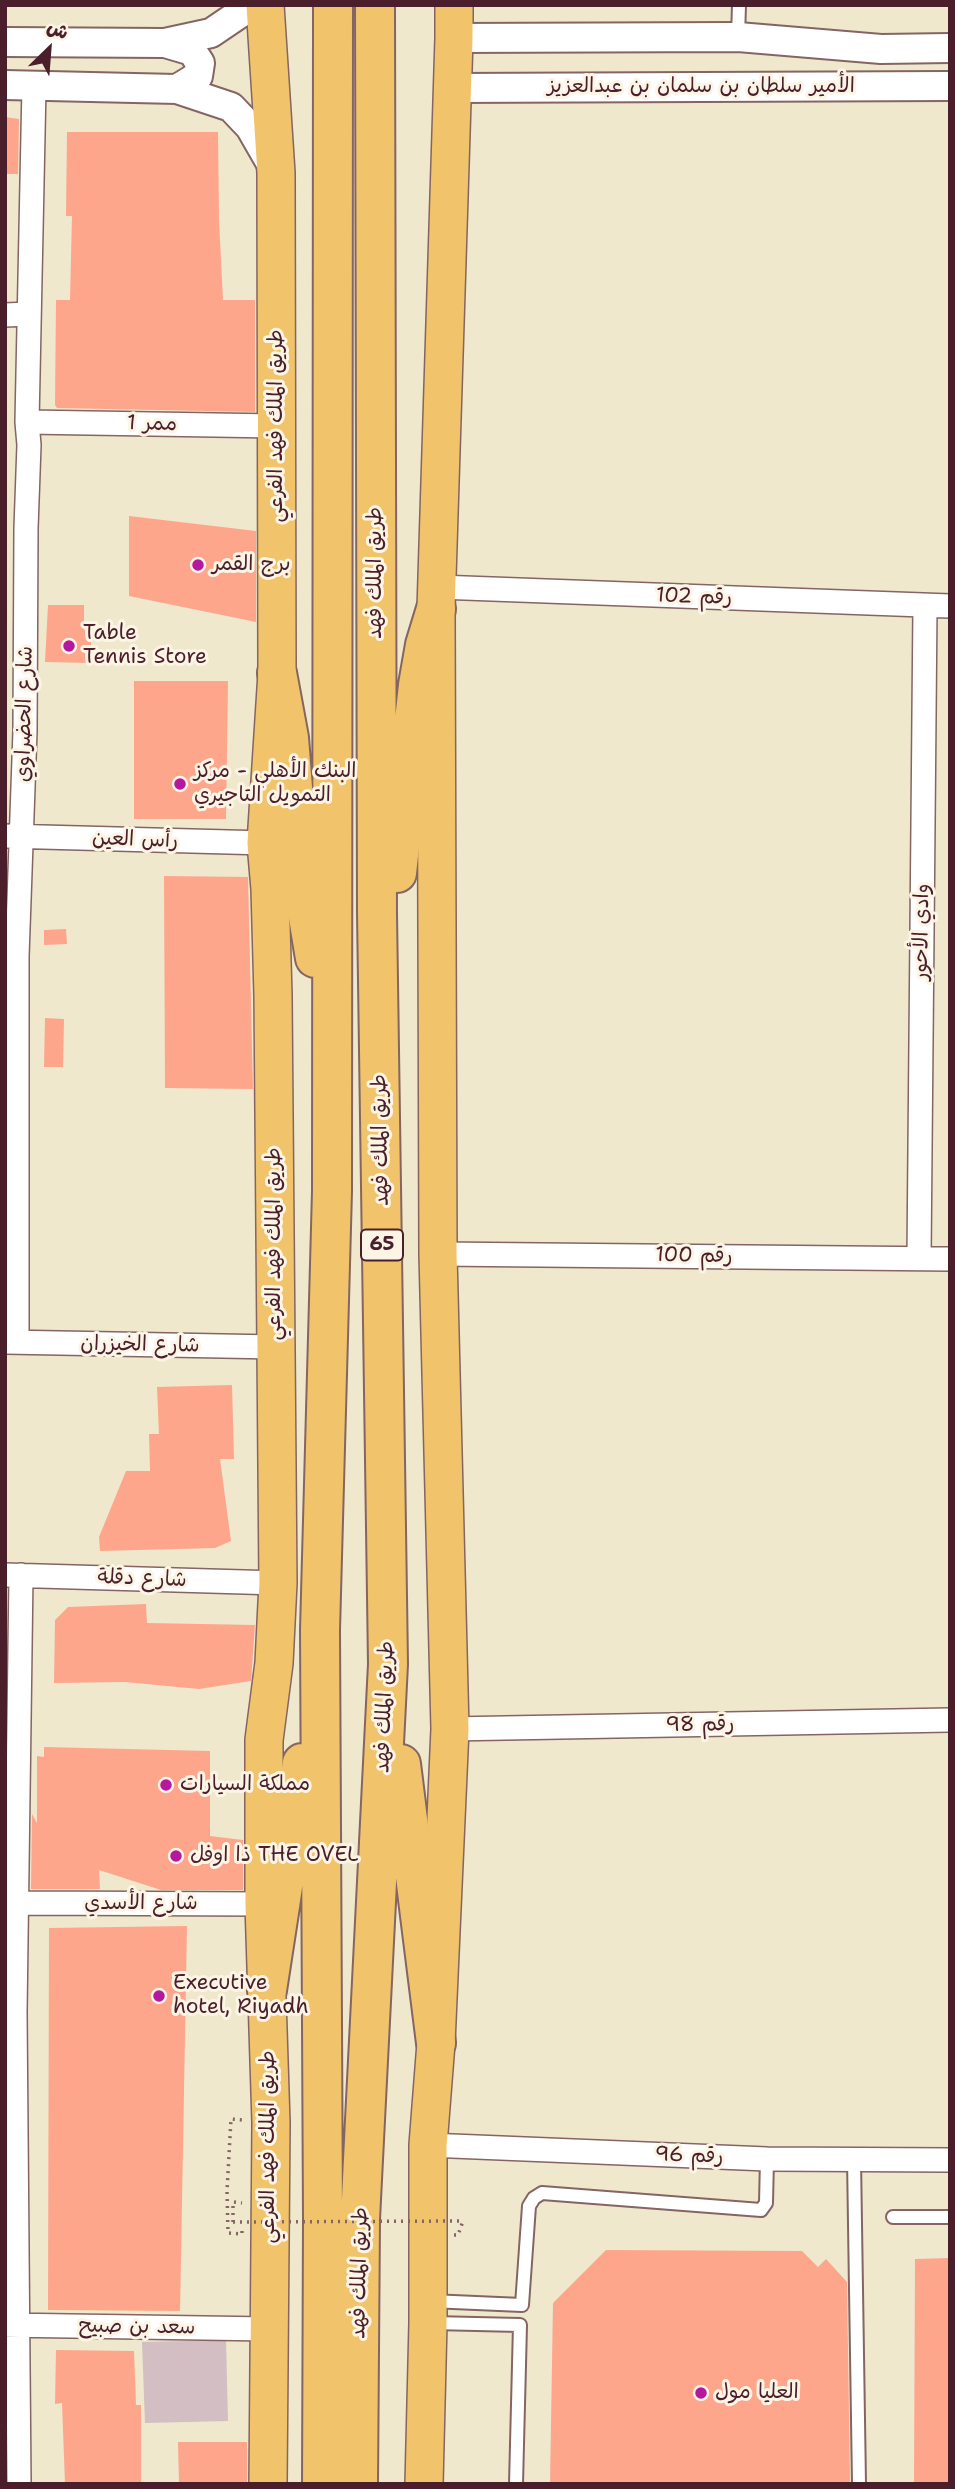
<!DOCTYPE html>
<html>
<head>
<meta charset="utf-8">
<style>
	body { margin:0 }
	#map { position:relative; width:955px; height:2489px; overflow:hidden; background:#efe8cc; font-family:"Shantell Sans","Playpen Sans Arabic",sans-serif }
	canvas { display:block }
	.frame { position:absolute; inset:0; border:7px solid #4a1f2b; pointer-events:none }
	.north { position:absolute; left:14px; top:14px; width:70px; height:70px; -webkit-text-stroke:5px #fcf5e5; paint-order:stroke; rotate:25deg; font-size:19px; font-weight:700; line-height:28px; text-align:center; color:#4a1f2b }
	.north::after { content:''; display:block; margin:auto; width:24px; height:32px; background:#4a1f2b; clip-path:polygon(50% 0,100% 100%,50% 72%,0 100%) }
</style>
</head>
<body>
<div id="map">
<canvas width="955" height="2489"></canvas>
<div class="frame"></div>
<div class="north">ش</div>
</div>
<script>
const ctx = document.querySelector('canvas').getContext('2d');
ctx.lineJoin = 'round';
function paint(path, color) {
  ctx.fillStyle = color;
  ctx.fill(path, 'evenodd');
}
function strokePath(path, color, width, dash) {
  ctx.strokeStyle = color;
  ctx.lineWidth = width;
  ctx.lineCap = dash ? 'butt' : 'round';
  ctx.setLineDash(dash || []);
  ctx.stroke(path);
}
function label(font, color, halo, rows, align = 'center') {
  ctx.font = font + ' "Shantell Sans","Playpen Sans Arabic",sans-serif';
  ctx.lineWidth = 6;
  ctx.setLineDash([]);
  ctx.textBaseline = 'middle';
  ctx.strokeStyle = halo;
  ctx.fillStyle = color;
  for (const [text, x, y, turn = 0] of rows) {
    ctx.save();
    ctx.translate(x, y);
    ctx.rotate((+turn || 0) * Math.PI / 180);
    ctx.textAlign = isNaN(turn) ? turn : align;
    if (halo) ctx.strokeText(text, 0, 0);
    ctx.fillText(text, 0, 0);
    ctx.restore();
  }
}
paint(new Path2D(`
	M 226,2340 L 228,2421 L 145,2423 L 142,2342 Z`), '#d2bec3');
paint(new Path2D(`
	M 5,117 L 19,119 L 18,174 L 5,174 Z
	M 67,132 L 218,132 L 219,220 L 223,300 L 255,300 L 255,412 L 57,408 L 55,405 L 56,300 L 70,300 L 72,216 L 66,216 Z
	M 129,516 L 256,531 L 256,622 L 129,596 Z
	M 48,605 L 84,605 L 84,630 L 91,631 L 91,663 L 45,662 Z
	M 134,681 L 228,681 L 226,819 L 134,819 Z
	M 164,876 L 248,877 L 253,1089 L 165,1088 Z
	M 66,929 L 67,944 L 44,945 L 44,930 Z
	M 45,1018 L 64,1019 L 63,1067 L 44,1067 Z
	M 232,1385 L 234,1459 L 220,1459 L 231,1541 L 215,1548 L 100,1551 L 99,1537 L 126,1471 L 150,1471 L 149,1434 L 159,1434 L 157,1387 Z
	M 146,1604 L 147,1623 L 255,1625 L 251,1681 L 199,1689 L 125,1682 L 54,1683 L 55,1620 L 68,1607 Z
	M 44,1747 L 210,1751 L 210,1836 L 243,1840 L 243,1890 L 161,1890 L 99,1870 L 100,1889 L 31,1889 L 32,1814 L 37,1823 L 37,1756 L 44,1757 Z
	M 187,1926 L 180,2311 L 48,2310 L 49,1928 Z
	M 606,2250 L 802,2251 L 818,2267 L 826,2259 L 847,2282 L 850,2484 L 550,2484 L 553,2303 Z
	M 950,2258 L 950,2484 L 914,2484 L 915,2259 Z
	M 56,2350 L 134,2351 L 136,2405 L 141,2405 L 141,2484 L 65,2484 L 62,2403 L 55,2404 Z
	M 178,2442 L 247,2442 L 247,2484 L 179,2484 Z`), '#fda68c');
const service = new Path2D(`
	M 738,37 L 739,5
	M 854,2159 L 859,2484
	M 893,2217 L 950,2217
	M 430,2301 L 522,2305 L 529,2206 L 534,2198 L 542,2193 L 761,2210 L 766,2203 L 767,2159
	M 432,2323 L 520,2325 L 516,2484`);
const minor = new Path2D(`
	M 5,315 L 29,314
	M 27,422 L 277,426
	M 438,587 L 950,606
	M 5,836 L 266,843
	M 438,1254 L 950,1259
	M 919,1258 L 925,606
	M 5,1342 L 276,1347
	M 17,1342 L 17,956 L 25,731 L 26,528 L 29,445 L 27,422 L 34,86
	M 5,1575 L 278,1583
	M 450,1729 L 950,1720
	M 18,1903 L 264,1904
	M 428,2145 L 767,2159 L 950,2160
	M 5,2325 L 269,2329
	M 19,2484 L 15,2012 L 21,1575`);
const tertiary = new Path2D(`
	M 454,38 L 738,37 L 881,49 L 950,48
	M 5,42 L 165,43 L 211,33 L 242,12 L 245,5
	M 165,43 L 192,51 L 200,63 L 198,76 L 177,89
	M 5,85 L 177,89 L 231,107 L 250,127 L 273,167
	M 453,88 L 950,86`);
const primary = new Path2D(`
	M 265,5 L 276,173 L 277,673 L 266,843 L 270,889 L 273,996 L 278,1583 L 274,1663 L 264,1740 L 264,1904 L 271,2123 L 268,2484
	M 424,2484 L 428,2323 L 428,2145 L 436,2043 L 450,1729 L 438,1254 L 436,609 L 454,38 L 454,5`);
const motorway = new Path2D(`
	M 277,673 L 289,738 L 299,863 L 315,958
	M 397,873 L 418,685 L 425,645 L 436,609
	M 401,1764 L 436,2043
	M 267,1990 L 302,1763
	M 322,2484 L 323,2219 L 320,1630 L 332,1191 L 333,5
	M 358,2484 L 360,2219 L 388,1664 L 377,913 L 375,5`);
strokePath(service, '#846563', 16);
strokePath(minor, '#846563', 26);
strokePath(tertiary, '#846563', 32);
strokePath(primary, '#846563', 40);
strokePath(motorway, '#846563', 42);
strokePath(new Path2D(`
	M 233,2222 L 233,2202 L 242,2203
	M 242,2231 L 242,2234 L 228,2233 L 227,2191 L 231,2119 L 243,2120
	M 454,2235 L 458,2235 L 463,2221`), '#846563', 3.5, [2, 5]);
strokePath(service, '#fff', 12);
strokePath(minor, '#fff', 23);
strokePath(tertiary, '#fff', 28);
strokePath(primary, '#f1c36a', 37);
strokePath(motorway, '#f1c36a', 38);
strokePath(new Path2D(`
	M 233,2222 L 463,2221`), '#846563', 3.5, [2, 5]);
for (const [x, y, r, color] of [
	[198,565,7,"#b5179e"],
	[69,646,7,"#b5179e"],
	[180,784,7,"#b5179e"],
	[166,1785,7,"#b5179e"],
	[176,1856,7,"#b5179e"],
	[159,1996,7,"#b5179e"],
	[701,2393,7,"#b5179e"]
]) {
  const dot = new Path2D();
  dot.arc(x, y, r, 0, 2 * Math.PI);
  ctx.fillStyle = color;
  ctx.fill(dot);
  strokePath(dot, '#fcf5e5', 2.5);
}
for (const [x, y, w] of [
	[382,1245,42]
]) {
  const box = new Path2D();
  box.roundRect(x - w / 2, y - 15.5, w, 31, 5);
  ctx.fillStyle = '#fcf5e5';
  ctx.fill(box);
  strokePath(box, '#4a1f2b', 2);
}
label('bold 19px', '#4a1f2b', null, [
	["65",382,1245]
]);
label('21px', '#4a1f2b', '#fcf5e5', [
	["الأمير سلطان بن سلمان بن عبدالعزيز",701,87],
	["ممر 1",152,424,1],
	["طريق الملك فهد الفرعي",277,426,-90],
	["طريق الملك فهد",376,573,-90],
	["رقم 102",694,597,2],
	["شارع الحضراوي",25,714,-89],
	["رأس العين",135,840,2],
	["وادي الأحور",922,932,-89],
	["طريق الملك فهد",381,1140,-91],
	["طريق الملك فهد الفرعي",275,1244,-90],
	["رقم 100",694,1256,1],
	["شارع الخيزران",140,1345,1],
	["شارع دقلة",142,1579,2],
	["طريق الملك فهد",385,1707,-88],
	["رقم 98",700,1725,-1],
	["شارع الأسدي",141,1904],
	["طريق الملك فهد الفرعي",269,2147,-90],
	["رقم 96",689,2156,2],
	["طريق الملك فهد",360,2273,-89],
	["سعد بن صبيح",137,2327,1]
]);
label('21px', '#4a1f2b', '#fcf5e5', [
	["برج القمر",212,565],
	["Table",83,634],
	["Tennis Store",83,658],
	["البنك الأهلي - مركز",194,772],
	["التمويل التاجيري",194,796],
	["مملكة السيارات",180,1785],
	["ذا اوفل THE OVEL",190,1856],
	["Executive",173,1984],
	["hotel, Riyadh",173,2008],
	["العليا مول",715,2393]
], 'left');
</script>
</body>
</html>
